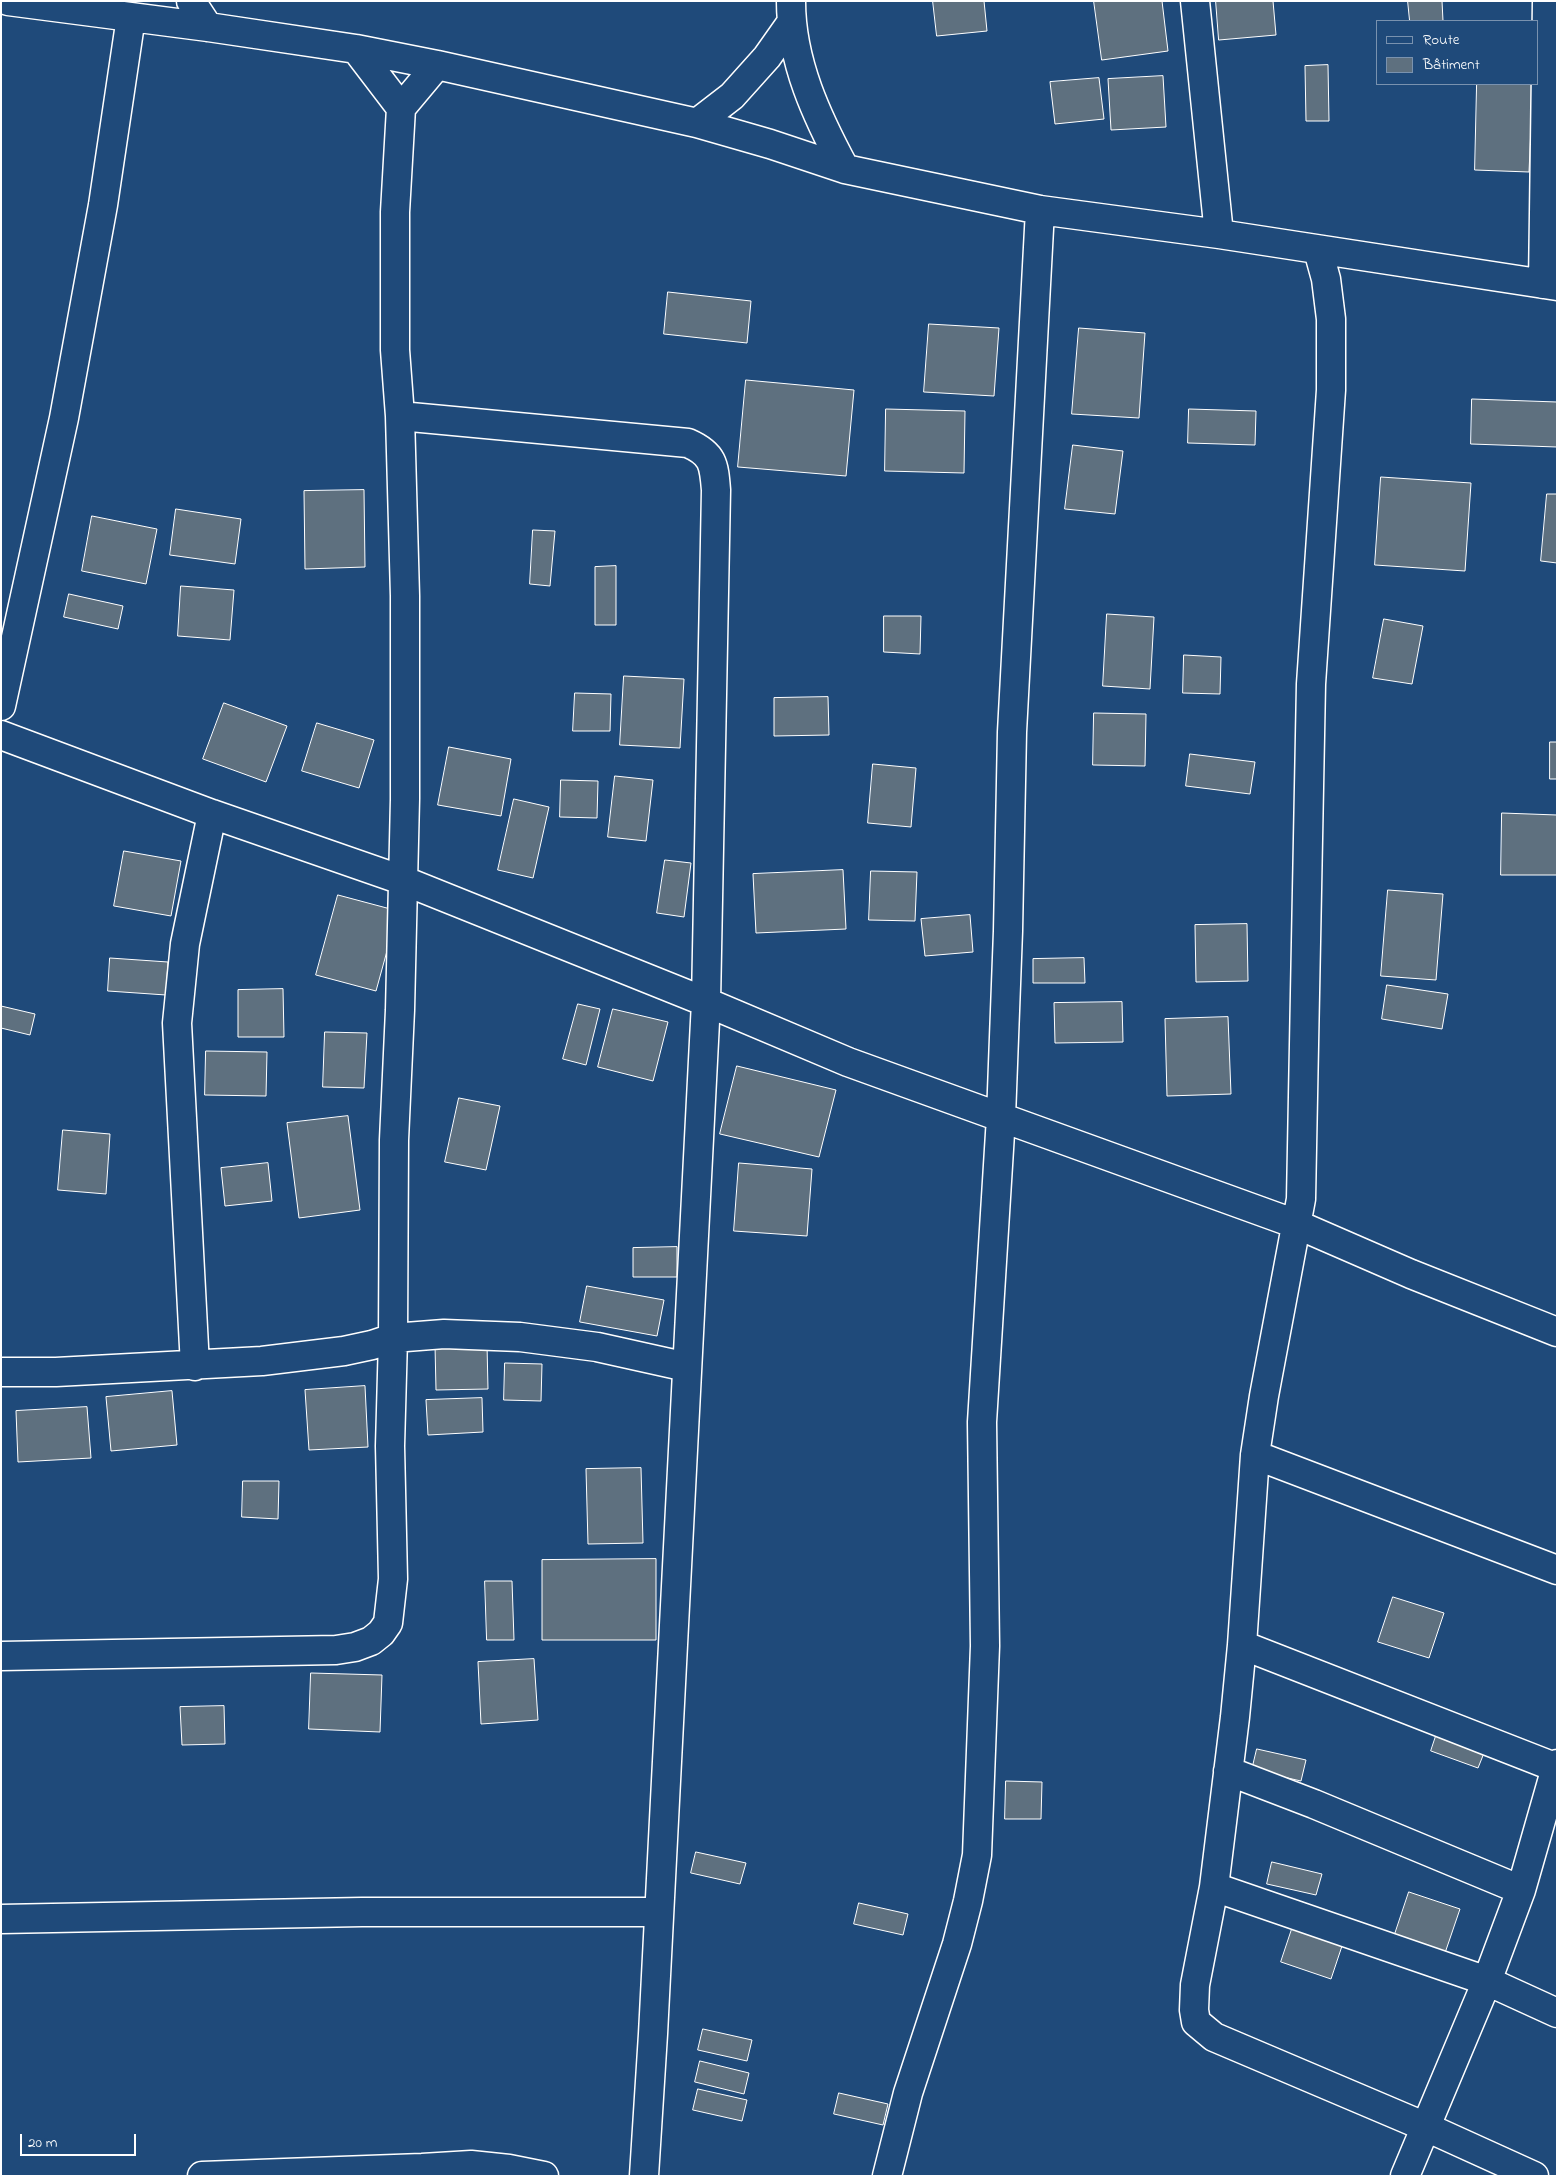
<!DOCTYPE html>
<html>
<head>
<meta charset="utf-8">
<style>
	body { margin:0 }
	#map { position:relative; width:1558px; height:2177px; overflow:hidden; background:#1f4a7a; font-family:"Indie Flower",sans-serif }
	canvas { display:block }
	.frame { position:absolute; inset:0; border:2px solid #fff; pointer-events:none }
	.legend { position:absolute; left:1376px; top:20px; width:162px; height:65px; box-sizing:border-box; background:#1f4a7a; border:1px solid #7992af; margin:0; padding:6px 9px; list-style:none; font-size:15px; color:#fff }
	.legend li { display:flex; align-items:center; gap:10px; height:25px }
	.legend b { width:25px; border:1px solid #7992af }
	.scale { position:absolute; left:20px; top:2134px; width:116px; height:22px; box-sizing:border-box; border:2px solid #fff; border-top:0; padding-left:6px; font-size:15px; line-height:18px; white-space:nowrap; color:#fff; -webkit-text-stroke:4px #1f4a7a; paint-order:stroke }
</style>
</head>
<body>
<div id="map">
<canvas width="1558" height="2177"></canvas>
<div class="frame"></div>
<ul class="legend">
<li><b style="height:6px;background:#1f4a7a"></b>Route</li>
<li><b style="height:14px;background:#5e707f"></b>Bâtiment</li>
</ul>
<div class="scale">20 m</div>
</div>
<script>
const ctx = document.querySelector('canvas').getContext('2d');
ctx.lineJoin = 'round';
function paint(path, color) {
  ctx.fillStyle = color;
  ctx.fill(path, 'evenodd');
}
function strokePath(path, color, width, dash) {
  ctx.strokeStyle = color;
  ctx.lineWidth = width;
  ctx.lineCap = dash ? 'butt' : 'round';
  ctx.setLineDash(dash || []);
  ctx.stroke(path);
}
const building = new Path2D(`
	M 933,1 L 984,1 L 987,31 L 937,36 Z
	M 1094,1 L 1162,1 L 1168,51 L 1102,60 Z
	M 1216,1 L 1273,1 L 1276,35 L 1219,40 Z
	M 1408,1 L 1442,1 L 1443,21 L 1410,21 Z
	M 1328,65 L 1329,121 L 1306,121 L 1305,66 Z
	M 1163,76 L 1166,127 L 1111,130 L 1108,79 Z
	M 1099,78 L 1104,119 L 1055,124 L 1050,82 Z
	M 1477,84 L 1533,84 L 1529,172 L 1475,170 Z
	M 668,292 L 751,301 L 747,343 L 664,334 Z
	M 929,324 L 999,328 L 994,396 L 924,392 Z
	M 1079,328 L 1145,333 L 1139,418 L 1072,414 Z
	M 746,380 L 854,390 L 846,476 L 738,467 Z
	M 1472,399 L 1557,402 L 1557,447 L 1471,444 Z
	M 886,409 L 965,411 L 964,473 L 885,471 Z
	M 1189,409 L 1256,411 L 1255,445 L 1188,443 Z
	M 1073,445 L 1123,451 L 1115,514 L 1065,509 Z
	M 1381,477 L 1471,483 L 1465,571 L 1375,565 Z
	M 364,490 L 365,567 L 305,569 L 304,491 Z
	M 1547,494 L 1557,494 L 1557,563 L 1541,561 Z
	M 176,509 L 241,519 L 235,564 L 170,555 Z
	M 92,516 L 157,529 L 146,584 L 82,571 Z
	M 533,530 L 555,531 L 550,586 L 530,584 Z
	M 616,566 L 616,625 L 595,625 L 595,567 Z
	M 181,586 L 234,590 L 230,640 L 178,636 Z
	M 69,594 L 123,606 L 118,629 L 64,617 Z
	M 1107,614 L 1154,617 L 1150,689 L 1103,686 Z
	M 884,616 L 921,616 L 920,654 L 884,652 Z
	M 1384,619 L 1423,626 L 1412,684 L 1373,678 Z
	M 1184,655 L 1221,657 L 1220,694 L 1183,693 Z
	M 624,676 L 684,679 L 680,748 L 620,745 Z
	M 575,693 L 611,694 L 610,731 L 573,731 Z
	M 828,697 L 829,735 L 774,736 L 774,698 Z
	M 224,703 L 287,726 L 266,782 L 203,759 Z
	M 1094,713 L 1146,714 L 1145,766 L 1093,765 Z
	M 317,723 L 374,740 L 359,788 L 302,771 Z
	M 1550,742 L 1557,742 L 1557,779 L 1550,779 Z
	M 449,747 L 511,759 L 501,816 L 438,805 Z
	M 1190,754 L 1255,762 L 1250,794 L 1186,786 Z
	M 873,764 L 916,768 L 911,827 L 868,823 Z
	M 615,776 L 653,780 L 646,841 L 608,837 Z
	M 561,780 L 598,781 L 597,818 L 560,817 Z
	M 514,799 L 549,807 L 533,878 L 498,870 Z
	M 1502,813 L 1557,815 L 1557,875 L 1501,875 Z
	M 124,851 L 181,861 L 171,916 L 114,906 Z
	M 665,860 L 691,863 L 684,917 L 657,913 Z
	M 843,870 L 846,929 L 756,933 L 753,874 Z
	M 871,871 L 917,872 L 915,921 L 869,920 Z
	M 1388,890 L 1443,894 L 1436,980 L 1381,976 Z
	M 338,895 L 398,911 L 376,991 L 316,975 Z
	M 970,915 L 973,952 L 925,956 L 921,919 Z
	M 1247,924 L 1248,981 L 1196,982 L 1195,925 Z
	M 110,958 L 168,962 L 166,995 L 108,991 Z
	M 1084,958 L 1085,983 L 1033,983 L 1033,959 Z
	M 1387,985 L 1448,994 L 1442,1029 L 1382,1019 Z
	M 283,989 L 284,1037 L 238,1037 L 238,990 Z
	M 1122,1002 L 1123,1042 L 1055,1043 L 1054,1003 Z
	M 578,1004 L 600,1009 L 586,1065 L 563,1059 Z
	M 1,1006 L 35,1014 L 30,1035 L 1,1028 Z
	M 613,1009 L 668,1022 L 653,1081 L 598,1067 Z
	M 1228,1017 L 1231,1094 L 1167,1096 L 1165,1019 Z
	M 325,1032 L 367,1033 L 364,1088 L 323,1087 Z
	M 206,1051 L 267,1052 L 266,1096 L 205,1095 Z
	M 737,1066 L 836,1090 L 819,1157 L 720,1134 Z
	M 459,1098 L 500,1106 L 486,1170 L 445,1162 Z
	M 348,1116 L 360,1210 L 299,1218 L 287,1123 Z
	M 63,1130 L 110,1134 L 106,1194 L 58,1190 Z
	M 268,1163 L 272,1201 L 225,1206 L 221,1168 Z
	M 739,1163 L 812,1169 L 807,1236 L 734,1231 Z
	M 677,1247 L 677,1277 L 633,1277 L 633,1248 Z
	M 587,1286 L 664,1300 L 657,1336 L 580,1322 Z
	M 487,1344 L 488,1389 L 436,1390 L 435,1345 Z
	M 505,1363 L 542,1364 L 541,1401 L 504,1400 Z
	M 365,1386 L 368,1447 L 309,1450 L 305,1390 Z
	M 172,1391 L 177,1445 L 111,1451 L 106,1397 Z
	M 482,1398 L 483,1432 L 428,1435 L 426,1400 Z
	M 87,1407 L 91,1458 L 18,1462 L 16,1411 Z
	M 641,1468 L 643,1543 L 588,1544 L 586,1469 Z
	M 243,1481 L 279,1481 L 278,1519 L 242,1517 Z
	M 656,1559 L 656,1640 L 542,1640 L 542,1560 Z
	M 485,1581 L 512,1581 L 514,1640 L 487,1640 Z
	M 1393,1597 L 1444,1613 L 1429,1658 L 1378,1642 Z
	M 534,1659 L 538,1720 L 481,1724 L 478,1662 Z
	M 311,1673 L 382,1675 L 380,1732 L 309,1729 Z
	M 224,1706 L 225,1744 L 182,1745 L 180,1707 Z
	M 1438,1730 L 1486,1748 L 1478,1768 L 1431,1751 Z
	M 1257,1749 L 1306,1760 L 1301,1781 L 1252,1770 Z
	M 1006,1781 L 1042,1782 L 1041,1819 L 1005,1819 Z
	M 696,1852 L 746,1863 L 740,1884 L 691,1873 Z
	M 1272,1862 L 1322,1874 L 1316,1895 L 1267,1884 Z
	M 1409,1892 L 1460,1909 L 1445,1953 L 1394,1937 Z
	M 859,1903 L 908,1914 L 903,1935 L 854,1924 Z
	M 1296,1917 L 1346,1934 L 1331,1979 L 1281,1962 Z
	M 703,2029 L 752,2040 L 747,2061 L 698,2050 Z
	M 700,2061 L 749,2073 L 744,2094 L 695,2082 Z
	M 698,2089 L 747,2100 L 742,2121 L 693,2110 Z
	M 839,2093 L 888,2104 L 883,2125 L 834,2114 Z`);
paint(building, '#5e707f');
strokePath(building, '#fff', 1);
const minor = new Path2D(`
	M 8,1 L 208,27 L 356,49 L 437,65 L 697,123 L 770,144 L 845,169 L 1040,210 L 1219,234 L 1557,286
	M 191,1 L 208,27
	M 791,1 C 791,62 817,117 845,169
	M 1195,1 L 1219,234
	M 356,49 L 401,108
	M 697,123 L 732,96 L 767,57 L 791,23
	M 1318,250 L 1326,279 L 1331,319 L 1331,390 L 1311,684 L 1301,1199 L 1264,1396 L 1255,1455 L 1242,1645 L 1235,1717 L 1214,1887 L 1195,1985 L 1194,2010 L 1196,2022 L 1214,2037 L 1426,2127 L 1534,2176
	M 1543,284 L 1547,1
	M 400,416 L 688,443 C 713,454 714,464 716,490 L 706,1002 L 653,2034 L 644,2176
	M 1,706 L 64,418 L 103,205 L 131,17
	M 1,735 L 212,814 L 402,880 L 706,1002 L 848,1062 L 1296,1224 L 1411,1274 L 1557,1332
	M 195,1366 L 177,1023 L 185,944 L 212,814
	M 1,1372 L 56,1372 L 262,1361 L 344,1351 L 372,1345 L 393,1338 L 444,1334 L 520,1337 L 597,1347 L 687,1367
	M 1255,1455 L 1557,1570
	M 1242,1645 L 1557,1768
	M 1,1656 L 336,1650 L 355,1647 L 371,1641 L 381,1633 L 388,1623 L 393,1579 L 390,1446 L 393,1338 L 394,1140 L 400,1010 L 405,799 L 405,596 L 400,416 L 395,350 L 395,212 L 401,108 L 437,65
	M 1228,1771 L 1314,1804 L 1521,1890
	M 1214,1887 L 1487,1981 L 1557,2013
	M 1,1919 L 362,1912 L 658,1912
	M 202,2176 L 422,2168 L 471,2165 L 509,2169 L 544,2176
	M 887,2176 L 908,2093 L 957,1944 L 968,1901 L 977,1855 L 985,1646 L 982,1422 L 1001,1117 L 1008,931 L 1012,732 L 1040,210
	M 1405,2176 L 1487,1981 L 1521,1890 L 1557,1764`);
strokePath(minor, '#fff', 31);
strokePath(minor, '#1f4a7a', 28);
</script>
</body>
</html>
